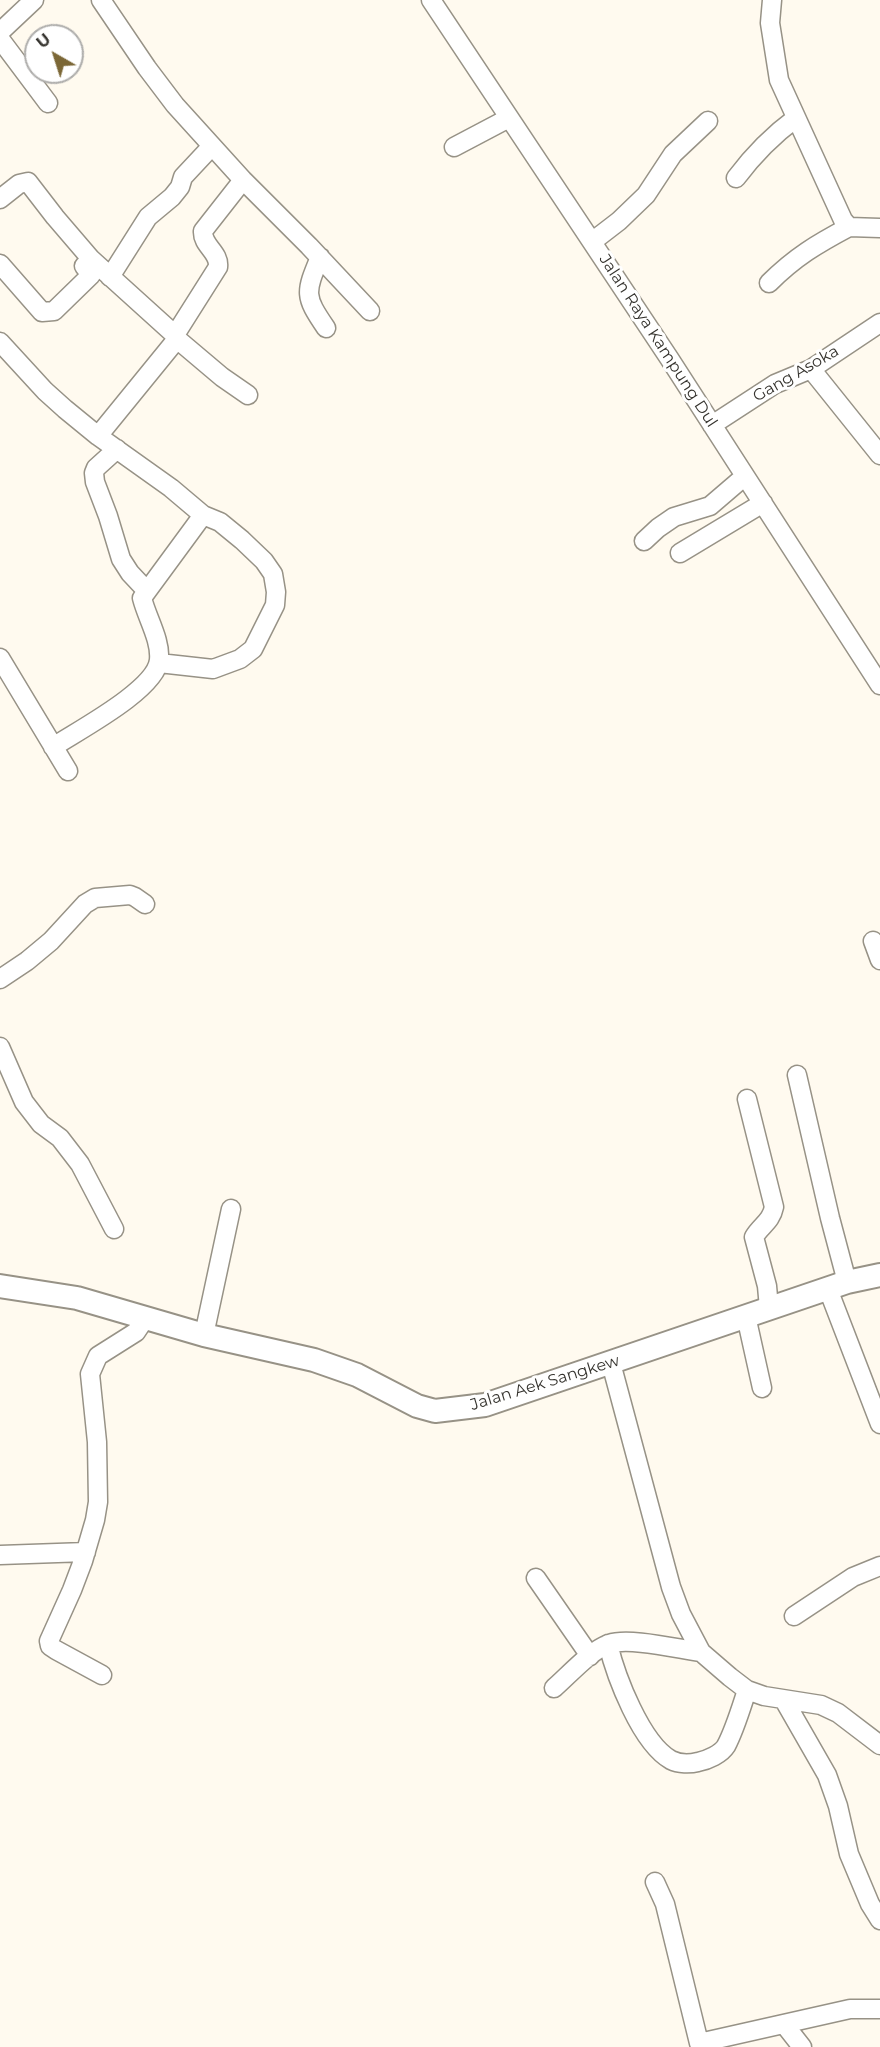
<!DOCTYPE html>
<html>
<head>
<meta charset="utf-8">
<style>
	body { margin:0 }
	#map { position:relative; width:880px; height:2047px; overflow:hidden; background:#fffaef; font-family:Montserrat,sans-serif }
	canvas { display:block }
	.north { position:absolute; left:24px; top:24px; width:60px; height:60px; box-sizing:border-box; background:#fff; border:2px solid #aeadab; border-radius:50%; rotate:321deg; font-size:16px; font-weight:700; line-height:24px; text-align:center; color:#35332e }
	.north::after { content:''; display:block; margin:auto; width:21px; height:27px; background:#7b6736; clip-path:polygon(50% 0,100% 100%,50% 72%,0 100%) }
</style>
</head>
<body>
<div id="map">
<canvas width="880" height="2047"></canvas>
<div class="north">U</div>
</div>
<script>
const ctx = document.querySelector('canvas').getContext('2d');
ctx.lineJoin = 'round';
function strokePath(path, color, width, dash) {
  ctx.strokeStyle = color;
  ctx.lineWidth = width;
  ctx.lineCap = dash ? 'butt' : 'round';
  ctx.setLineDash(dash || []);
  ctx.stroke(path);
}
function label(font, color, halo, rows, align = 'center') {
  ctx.font = font + ' Montserrat,sans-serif';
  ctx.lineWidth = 6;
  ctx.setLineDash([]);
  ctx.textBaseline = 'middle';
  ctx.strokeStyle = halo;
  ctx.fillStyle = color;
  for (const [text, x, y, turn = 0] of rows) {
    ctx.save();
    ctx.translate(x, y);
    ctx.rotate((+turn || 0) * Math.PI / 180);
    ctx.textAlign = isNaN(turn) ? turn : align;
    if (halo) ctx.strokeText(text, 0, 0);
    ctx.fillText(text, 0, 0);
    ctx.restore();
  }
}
const minor = new Path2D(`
	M 101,0 L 147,68 L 175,105 L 243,180 L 309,246 L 370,311
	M 431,0 L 669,358 L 880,685
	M 772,0 L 770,23 L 779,80 L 843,220 L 849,227 L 880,228
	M 0,32 L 34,0
	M 0,39 L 48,103
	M 454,147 L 509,118
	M 736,178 C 754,154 773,135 796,118
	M 243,180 L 203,231 C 202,246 220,252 218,267 L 175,335 L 177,339 L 222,377 L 248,395
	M 0,199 L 19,184 L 28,182 L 55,217 L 91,259
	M 593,241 L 619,221 L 646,195 L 673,154 L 708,121
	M 320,257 C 305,293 304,296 326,328
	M 0,264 L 42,312 L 54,311 L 91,275 L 84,266 L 91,259 L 175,335
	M 110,277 L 148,217 L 172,197 L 180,187 L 183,177 L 212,146
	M 769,283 C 795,257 817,244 849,227
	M 0,342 L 45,391 L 65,409 L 98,436 L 171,488 L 203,515 L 220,522 L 242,540 L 264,561 L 273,574 L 276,592 L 275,605 L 253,649 L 240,659 L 213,669 L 159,663
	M 811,369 L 880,455
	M 712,425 L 775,384 L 811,369 L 880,323
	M 98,436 L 177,339
	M 117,449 L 96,468 L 94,473 L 95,482 L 108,516 L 121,559 L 130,573 L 146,590
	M 644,541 L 658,528 L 674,517 L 710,506 L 745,476
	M 680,553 L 763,503
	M 0,658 L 68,771
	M 53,747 C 77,731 156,690 159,660 C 161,640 147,618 142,598 L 203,515
	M 873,941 L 880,960
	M 0,979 L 27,961 L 51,941 L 85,904 L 95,898 L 130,895 L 135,897 L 145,904
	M 0,1047 L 24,1102 L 41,1124 L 60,1138 L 80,1164 L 114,1229
	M 797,1075 L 830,1218 L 847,1282
	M 747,1099 L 774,1207 C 771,1222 761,1225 754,1237 L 767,1286 L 769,1308
	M 828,1289 L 880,1424
	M 746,1316 L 762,1388
	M 204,1335 L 231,1209
	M 611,1363 L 671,1587 L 681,1614 L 701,1652 L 730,1677 L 747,1690 L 764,1696 L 821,1705 L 838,1713 L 880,1745
	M 0,1555 L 86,1552
	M 536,1578 L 590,1656
	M 794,1616 L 853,1577 L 880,1566
	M 608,1644 C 616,1677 641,1743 671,1760 C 679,1764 690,1764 698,1762 C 708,1760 721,1754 726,1746 C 735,1729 741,1708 747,1690
	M 102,1675 L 56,1650 L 50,1646 L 49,1641 L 72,1590 L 83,1561 L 95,1520 L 98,1502 L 97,1442 L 90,1374 L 98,1356 L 136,1332 L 146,1317
	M 554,1688 C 569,1675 591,1650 609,1644 C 629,1637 678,1649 701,1652
	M 784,1700 L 827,1775 L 838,1806 L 849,1854 L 870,1904 L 880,1920
	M 655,1882 L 665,1904 L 699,2043 L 850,2009 L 880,2009
	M 784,2024 L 802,2047`);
const tertiary = new Path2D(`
	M 0,1286 L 77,1298 L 204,1335 L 314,1360 L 357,1375 L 417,1406 L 435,1411 L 485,1405 L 847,1282 L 880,1275`);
strokePath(minor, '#979286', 21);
strokePath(tertiary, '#979286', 26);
strokePath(minor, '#fff', 18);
strokePath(tertiary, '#fff', 22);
label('16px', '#35332e', '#fff', [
	["Jalan Raya Kampung Dul",658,341,57],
	["Gang Asoka",796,374,-30],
	["Jalan Aek Sangkew",545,1383,-17]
]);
</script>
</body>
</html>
